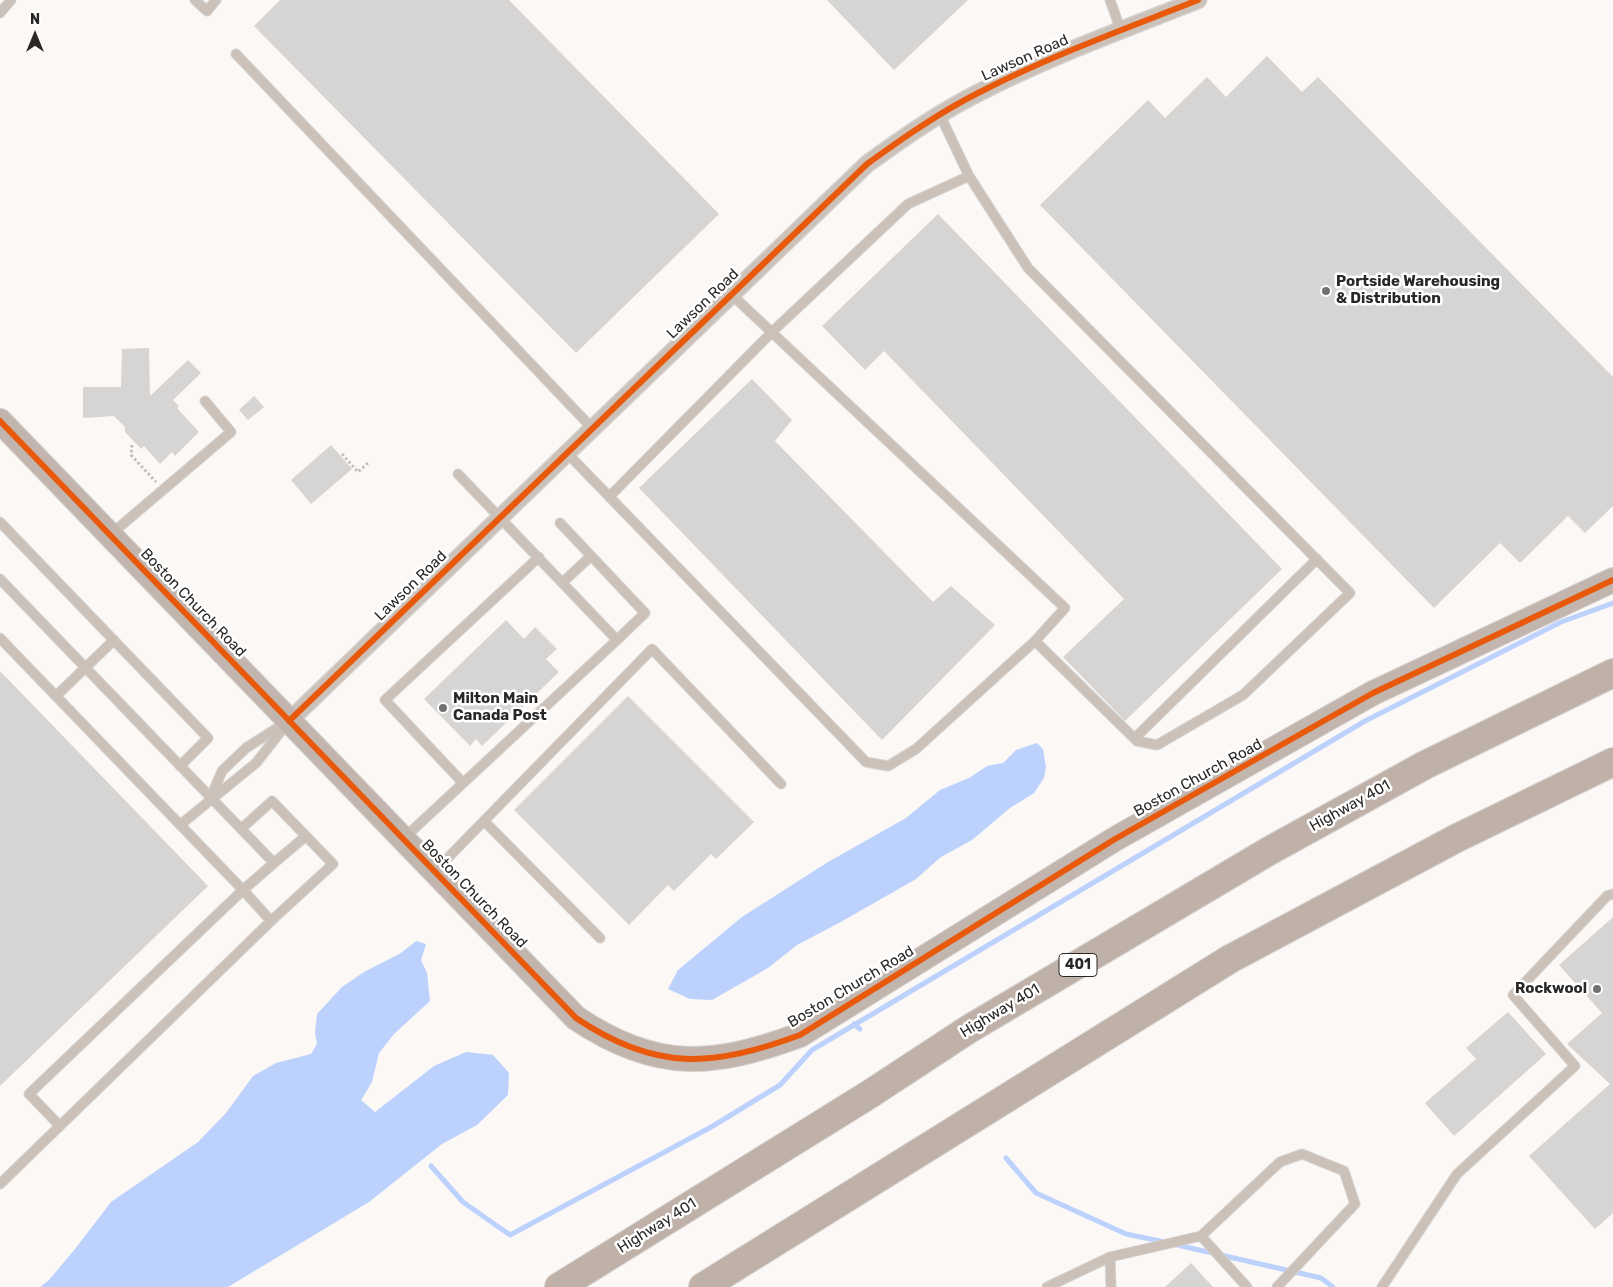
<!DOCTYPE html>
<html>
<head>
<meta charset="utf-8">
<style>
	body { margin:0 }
	#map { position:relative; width:1613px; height:1287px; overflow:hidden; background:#fbf8f6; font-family:Rubik,sans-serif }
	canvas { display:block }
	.north { position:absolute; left:10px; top:10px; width:50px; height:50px; -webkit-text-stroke:4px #fff; paint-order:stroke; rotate:0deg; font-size:14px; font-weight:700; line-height:20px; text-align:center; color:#2a2826 }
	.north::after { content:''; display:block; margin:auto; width:18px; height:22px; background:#2a2826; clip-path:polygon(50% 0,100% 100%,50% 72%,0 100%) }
</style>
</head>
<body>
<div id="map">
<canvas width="1613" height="1287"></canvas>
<div class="north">N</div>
</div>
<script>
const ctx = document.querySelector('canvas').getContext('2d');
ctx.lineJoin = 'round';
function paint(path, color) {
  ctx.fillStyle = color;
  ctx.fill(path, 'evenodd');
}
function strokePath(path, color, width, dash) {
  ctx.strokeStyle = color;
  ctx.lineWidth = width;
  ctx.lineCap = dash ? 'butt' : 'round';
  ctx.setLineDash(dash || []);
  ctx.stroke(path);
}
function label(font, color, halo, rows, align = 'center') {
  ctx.font = font + ' Rubik,sans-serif';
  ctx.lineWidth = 5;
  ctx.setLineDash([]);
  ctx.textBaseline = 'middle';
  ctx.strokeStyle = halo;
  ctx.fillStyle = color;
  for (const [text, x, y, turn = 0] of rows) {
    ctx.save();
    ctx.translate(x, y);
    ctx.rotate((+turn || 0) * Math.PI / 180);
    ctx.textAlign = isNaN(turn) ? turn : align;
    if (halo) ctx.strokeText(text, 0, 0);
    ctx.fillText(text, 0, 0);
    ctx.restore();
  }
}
paint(new Path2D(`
	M 1037,743 L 1043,749 L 1046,767 L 1044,778 L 1034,793 L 1010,808 L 972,840 L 941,857 L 916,879 L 839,923 L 797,945 L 768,968 L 712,1000 L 690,999 L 668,989 L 678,970 L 742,917 L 828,862 L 906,818 L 940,790 L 969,778 L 987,766 L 1003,763 L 1016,750 Z
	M 416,941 L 426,944 L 421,960 L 427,973 L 430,1001 L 394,1034 L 379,1053 L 372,1082 L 361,1100 L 375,1112 L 434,1066 L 466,1052 L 493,1055 L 509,1073 L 508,1095 L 477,1125 L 442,1144 L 369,1202 L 228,1287 L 40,1287 L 49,1280 L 75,1249 L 111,1202 L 198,1142 L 226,1113 L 253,1076 L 276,1063 L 311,1054 L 317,1044 L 315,1033 L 317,1014 L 342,987 L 364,972 L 401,953 Z`), '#bcd1fc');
strokePath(new Path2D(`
	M 854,1024 L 860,1029
	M 1006,1158 L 1036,1193 L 1126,1234 L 1165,1242
	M 431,1166 L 463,1202 L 510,1235 L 713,1126 L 780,1085 L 812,1050 L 1365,721 L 1561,622 L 1613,603
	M 1173,1244 L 1321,1278 L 1333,1287`), '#bcd1fc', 5);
paint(new Path2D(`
	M 280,0 L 509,0 L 719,214 L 576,353 L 254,26 Z
	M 827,0 L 968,0 L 894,70 Z
	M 1267,56 L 1302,92 L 1318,77 L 1613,377 L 1613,506 L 1585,533 L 1568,516 L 1520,563 L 1500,543 L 1434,608 L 1040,205 L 1148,100 L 1165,118 L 1207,77 L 1226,97 Z
	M 938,214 L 1282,569 L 1125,721 L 1063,657 L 1124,599 L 884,351 L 865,370 L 822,326 Z
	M 149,348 L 150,396 L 188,360 L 201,373 L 173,400 L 179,406 L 177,408 L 199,432 L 175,456 L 172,452 L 160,464 L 144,446 L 141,449 L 125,432 L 125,427 L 114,416 L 83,418 L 83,387 L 121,387 L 122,349 Z
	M 752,379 L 792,420 L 775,441 L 933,602 L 951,586 L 995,625 L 882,740 L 639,488 Z
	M 254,396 L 264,407 L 248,420 L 239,410 Z
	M 331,445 L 352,469 L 311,504 L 291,480 Z
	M 506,620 L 524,639 L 535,627 L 557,649 L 546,659 L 559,672 L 482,746 L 476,739 L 470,746 L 424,699 Z
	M 0,671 L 208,886 L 0,1086 Z
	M 628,696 L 754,822 L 716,859 L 711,854 L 674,891 L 668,885 L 629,925 L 514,810 Z
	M 1613,917 L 1613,1213 L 1595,1229 L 1529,1156 L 1610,1084 L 1567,1044 L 1602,1013 L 1559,965 Z
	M 1508,1012 L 1546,1054 L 1454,1136 L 1425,1103 L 1476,1059 L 1466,1048 Z
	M 1191,1263 L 1213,1287 L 1165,1287 Z`), '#d7d5d3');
const lane = new Path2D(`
	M 195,0 L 207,11 L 216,0
	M 1110,0 L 1121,31
	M 0,13 L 11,0
	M 236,54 L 592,428
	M 731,294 L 1065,608 L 1035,641
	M 567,453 L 866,762 L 888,766 L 916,749 L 1035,641 L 1137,741 L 1157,745 L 1243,695 L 1350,593 L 1028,268 L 969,176 L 940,115
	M 610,496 L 772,332 L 908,204 L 969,176
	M 0,522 L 208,738 L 180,766
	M 560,523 L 645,613 L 617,640
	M 110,535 L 231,432 L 205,401
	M 0,579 L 274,863 L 243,890 L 271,921 L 0,1184
	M 563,582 L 591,556
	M 0,638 L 243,890 L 29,1094 L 60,1126
	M 56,696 L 114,640
	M 1135,738 L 1317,559
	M 463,783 L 385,700 L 539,557
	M 211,797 L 222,771 L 246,748 L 282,725
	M 484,821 L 600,938
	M 180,825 L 256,763 L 289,721
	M 241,829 L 272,801 L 333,864 L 271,921
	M 403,839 L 617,640 L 458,474
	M 274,863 L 306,836
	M 435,871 L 652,649 L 781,784
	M 1201,1236 L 1280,1162 L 1302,1154 L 1344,1171 L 1355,1204 L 1277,1287
	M 1110,1257 L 1111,1287
	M 1047,1287 L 1110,1257 L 1201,1236 L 1247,1287
	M 1382,1287 L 1457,1174 L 1575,1066 L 1513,995 L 1607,896 L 1613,894`);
const street = new Path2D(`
	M 289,721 L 867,164 C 903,138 940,112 980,92 C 1050,56 1125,29 1198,0`);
const secondary = new Path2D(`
	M 0,421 L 576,1018 C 656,1072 713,1067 800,1035 L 1115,839 L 1373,693 L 1613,580`);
const highway = new Path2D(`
	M 559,1287 L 870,1094 L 969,1029 L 1269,851 L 1425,765 L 1613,673
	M 703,1287 L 1230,959 L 1457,838 L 1613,762`);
strokePath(lane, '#d5d3d1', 11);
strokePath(street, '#d5d3d1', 19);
strokePath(secondary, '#d5d3d1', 26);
strokePath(highway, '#d5d3d1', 30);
strokePath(new Path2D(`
	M 132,445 L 131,455 L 156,482
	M 342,454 L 358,472 L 368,463`), '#c5bdb9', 3, [2.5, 2.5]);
strokePath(lane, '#cbc1b9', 9);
strokePath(street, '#cbc1b9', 16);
strokePath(secondary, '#c2b5ad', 24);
strokePath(highway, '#bfb1a7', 28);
strokePath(new Path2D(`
	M 0,421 L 576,1018 C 656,1072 713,1067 800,1035 L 1115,839 L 1373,693 L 1613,580
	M 289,721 L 867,164 C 903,138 940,112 980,92 C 1050,56 1125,29 1198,0`), '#e8590c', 6);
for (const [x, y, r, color] of [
	[1326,291,5,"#73716f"],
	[443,708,5,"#73716f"],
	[1597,989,5,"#73716f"]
]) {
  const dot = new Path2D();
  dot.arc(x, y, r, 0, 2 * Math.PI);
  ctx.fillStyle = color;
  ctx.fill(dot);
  strokePath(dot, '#fff', 2);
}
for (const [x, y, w] of [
	[1078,965,38]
]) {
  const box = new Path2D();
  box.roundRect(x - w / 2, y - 11.5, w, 23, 4);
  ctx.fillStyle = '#fff';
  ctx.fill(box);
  strokePath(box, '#2a2826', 1);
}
label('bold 14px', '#2a2826', null, [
	["401",1078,965]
]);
label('15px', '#2a2826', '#fff', [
	["Lawson Road",1025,58,-24],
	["Lawson Road",703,304,-44],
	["Lawson Road",411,586,-44],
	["Boston Church Road",193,603,46],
	["Boston Church Road",1198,778,-29],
	["Highway 401",1350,806,-29],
	["Boston Church Road",474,894,46],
	["Boston Church Road",851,987,-31],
	["Highway 401",1000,1011,-31],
	["Highway 401",657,1226,-32]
]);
label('bold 15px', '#2a2826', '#fff', [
	["Portside Warehousing",1336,282],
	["& Distribution",1336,299],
	["Milton Main",453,699],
	["Canada Post",453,716],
	["Rockwool",1587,989,"right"]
], 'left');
</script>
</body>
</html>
